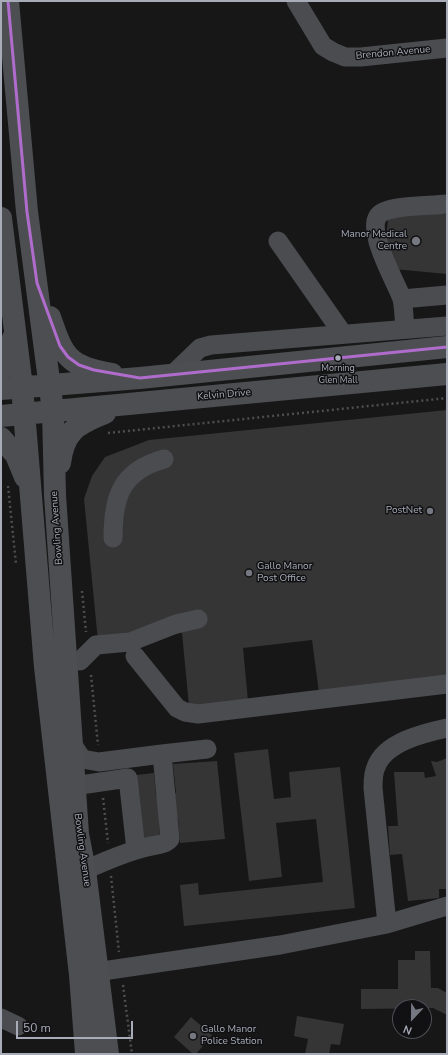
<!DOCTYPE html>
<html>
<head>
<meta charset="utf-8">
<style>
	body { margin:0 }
	#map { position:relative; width:448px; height:1055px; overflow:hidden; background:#171717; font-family:"Nunito Sans",sans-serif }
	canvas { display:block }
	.frame { position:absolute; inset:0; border:2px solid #a8acb8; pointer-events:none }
	.north { position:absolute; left:392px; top:999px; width:40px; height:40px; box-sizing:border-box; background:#111113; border:1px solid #4d4f55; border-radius:50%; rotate:202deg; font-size:11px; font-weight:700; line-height:16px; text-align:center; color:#a8acb8 }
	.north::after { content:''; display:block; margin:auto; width:14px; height:18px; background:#757880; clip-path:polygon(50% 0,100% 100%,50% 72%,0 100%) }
	.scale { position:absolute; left:16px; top:1021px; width:117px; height:18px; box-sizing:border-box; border:2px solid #a8acb8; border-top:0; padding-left:5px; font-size:12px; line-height:14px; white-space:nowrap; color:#a8acb8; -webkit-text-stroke:3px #111113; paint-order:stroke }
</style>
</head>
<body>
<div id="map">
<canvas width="448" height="1055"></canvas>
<div class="frame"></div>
<div class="north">N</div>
<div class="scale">50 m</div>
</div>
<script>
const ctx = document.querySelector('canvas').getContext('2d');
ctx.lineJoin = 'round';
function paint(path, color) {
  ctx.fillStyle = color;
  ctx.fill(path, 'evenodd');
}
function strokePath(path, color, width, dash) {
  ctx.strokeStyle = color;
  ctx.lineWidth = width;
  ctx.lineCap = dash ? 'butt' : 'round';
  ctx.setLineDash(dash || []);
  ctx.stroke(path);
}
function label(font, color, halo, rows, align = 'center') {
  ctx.font = font + ' "Nunito Sans",sans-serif';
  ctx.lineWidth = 3;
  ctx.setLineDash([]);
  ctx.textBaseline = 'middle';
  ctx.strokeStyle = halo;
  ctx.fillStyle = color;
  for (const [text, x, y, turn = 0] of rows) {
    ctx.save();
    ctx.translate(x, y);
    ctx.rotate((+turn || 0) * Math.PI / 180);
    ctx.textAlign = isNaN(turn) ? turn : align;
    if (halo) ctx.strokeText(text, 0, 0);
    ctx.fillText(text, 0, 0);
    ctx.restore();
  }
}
paint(new Path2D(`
	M 389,211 L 447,214 L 447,274 L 383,268 Z
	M 447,410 L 447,679 L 319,693 L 312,640 L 243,648 L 248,701 L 189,706 L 182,633 L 98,641 L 84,499 L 92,476 L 105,457 L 149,440 Z
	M 268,749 L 274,799 L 291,797 L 289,772 L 340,767 L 355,908 L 184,926 L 180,885 L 198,883 L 199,895 L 323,882 L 316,819 L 276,823 L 282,877 L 249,881 L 234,753 Z
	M 447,758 L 447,889 L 439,889 L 439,898 L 408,901 L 402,854 L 390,855 L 388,826 L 398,826 L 394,772 L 424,772 L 425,778 L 436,776 L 431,761 L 437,762 Z
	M 217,761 L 225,839 L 180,843 L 178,819 L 159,821 L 160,839 L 143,841 L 136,775 L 154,773 L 156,795 L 176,793 L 173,764 Z
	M 415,951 L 430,951 L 431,988 L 438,988 L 447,993 L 447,1015 L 433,1008 L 361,1009 L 361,989 L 398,989 L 398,960 L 415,960 Z
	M 297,1016 L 344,1024 L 340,1045 L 331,1044 L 329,1054 L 305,1054 L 308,1039 L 294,1036 Z
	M 191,1017 L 212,1035 L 196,1054 L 193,1054 L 174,1037 Z`), '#353536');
strokePath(new Path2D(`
	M 108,433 L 447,398
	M 8,486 L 16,564
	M 82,591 L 86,632
	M 91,675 L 98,745
	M 103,798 L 108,843
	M 111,876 L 119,952
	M 123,985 L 132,1054`), '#4d4e52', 2.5, [2, 3]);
strokePath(new Path2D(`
	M 296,1 L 323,46 L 333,52 L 345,57 L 361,57 L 447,48
	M 278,241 L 343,334
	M 402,299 L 447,295
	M 405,329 C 404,320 404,308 402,299 C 397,283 360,223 383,212 C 397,205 431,206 447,204
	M 173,374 L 200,348 L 211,345 L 447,326
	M 113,538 C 113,497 121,471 164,459
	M 135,656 L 177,708 L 185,712 L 198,714 L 447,684
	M 80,661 L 96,645 L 130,642 L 176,624 L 198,619
	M 447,728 C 424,733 385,742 376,767 C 373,773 373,781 373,788 L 387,924 L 447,906
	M 71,742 L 82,759 L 99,762 L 162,754 L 170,839 C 165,845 155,845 147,847 C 125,852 106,861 85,870
	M 162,754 L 207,749
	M 60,788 L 128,778 L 136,850
	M 82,974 L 280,945 L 387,924
	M 1,1018 L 18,1026`), '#4b4c50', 19);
strokePath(new Path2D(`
	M 8,1 L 27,212 L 53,411 L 55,495 L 78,834 L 85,870 L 108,1054
	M 1,218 L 22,387 L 45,667 L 80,975 L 86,1054
	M 50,317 C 64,358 68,366 112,374
	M 1,370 L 13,338
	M 1,389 L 140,378 L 447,347
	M 1,416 L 447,374
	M 1,438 L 16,455 L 25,477
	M 60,463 C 64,431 77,424 105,413`), '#4d4e52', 22);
strokePath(new Path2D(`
	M 8,1 L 27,212 L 37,283 L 60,346 L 68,357 L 79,365 L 94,370 L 140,378 L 447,347`), '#b06ccc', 3);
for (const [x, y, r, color] of [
	[416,241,5,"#757880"],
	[338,358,3.5,"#a8acb8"],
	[430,511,4,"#757880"],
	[249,573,4,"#757880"],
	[193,1036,4,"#757880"]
]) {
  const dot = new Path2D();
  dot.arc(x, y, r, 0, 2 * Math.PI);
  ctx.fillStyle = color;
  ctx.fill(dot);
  strokePath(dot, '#111113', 1.5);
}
label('9px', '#a8acb8', '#111113', [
	["Morning",338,369],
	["Glen Mall",338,381]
]);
label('10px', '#a8acb8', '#111113', [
	["Brendon Avenue",393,53,-5],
	["Kelvin Drive",224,395,-5],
	["Bowling Avenue",57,528,-94],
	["Bowling Avenue",82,850,82]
]);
label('10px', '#a8acb8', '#111113', [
	["Manor Medical",407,235],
	["Centre",407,247],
	["PostNet",422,511],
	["Gallo Manor",257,567,"left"],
	["Post Office",257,579,"left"],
	["Gallo Manor",201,1030,"left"],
	["Police Station",201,1042,"left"]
], 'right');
</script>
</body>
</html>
